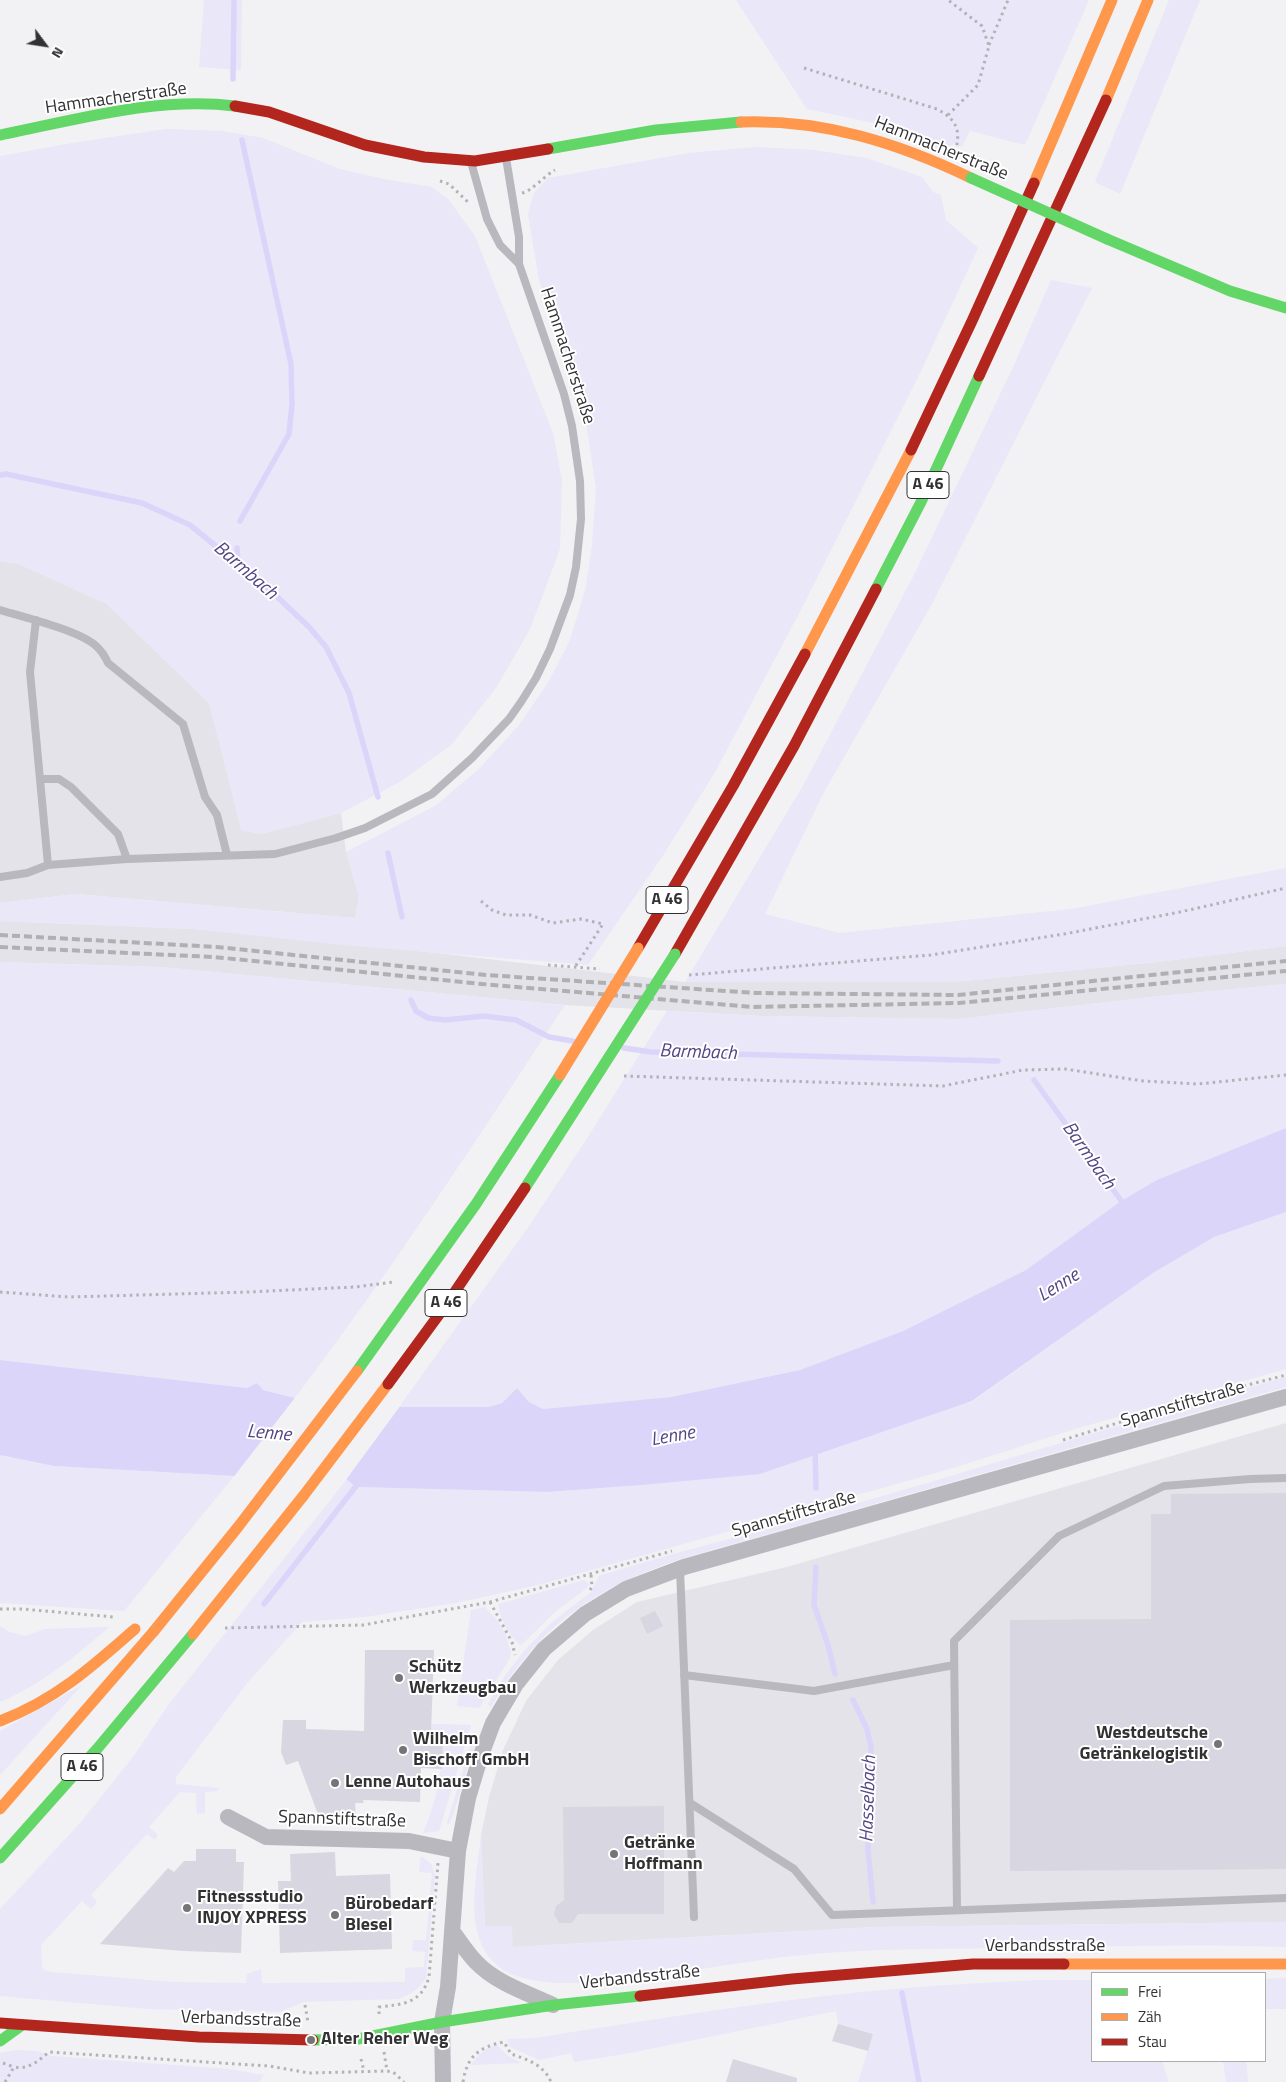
<!DOCTYPE html>
<html>
<head>
<meta charset="utf-8">
<style>
	body { margin:0 }
	#map { position:relative; width:1286px; height:2082px; overflow:hidden; background:#f2f1f3; font-family:"Titillium Web",sans-serif }
	canvas { display:block }
	.legend { position:absolute; left:1091px; top:1972px; width:175px; height:90px; box-sizing:border-box; background:#fff; border:1px solid #adadad; margin:0; padding:6px 9px; list-style:none; font-size:15px; color:#323133 }
	.legend li { display:flex; align-items:center; gap:10px; height:25px }
	.legend b { width:25px; border:1px solid #adadad }
	.north { position:absolute; left:20px; top:20px; width:50px; height:50px; -webkit-text-stroke:4px #fff; paint-order:stroke; rotate:121deg; font-size:14px; font-weight:700; line-height:20px; text-align:center; color:#323133 }
	.north::after { content:''; display:block; margin:auto; width:18px; height:22px; background:#323133; clip-path:polygon(50% 0,100% 100%,50% 72%,0 100%) }
</style>
</head>
<body>
<div id="map">
<canvas width="1286" height="2082"></canvas>
<ul class="legend">
<li><b style="height:6px;background:#63d668"></b>Frei</li>
<li><b style="height:6px;background:#ff974d"></b>Zäh</li>
<li><b style="height:6px;background:#b3261e"></b>Stau</li>
</ul>
<div class="north">N</div>
</div>
<script>
const ctx = document.querySelector('canvas').getContext('2d');
ctx.lineJoin = 'round';
function paint(path, color) {
  ctx.fillStyle = color;
  ctx.fill(path, 'evenodd');
}
function strokePath(path, color, width, dash) {
  ctx.strokeStyle = color;
  ctx.lineWidth = width;
  ctx.lineCap = dash ? 'butt' : 'round';
  ctx.setLineDash(dash || []);
  ctx.stroke(path);
}
function label(font, color, halo, rows, align = 'center') {
  ctx.font = font + ' "Titillium Web",sans-serif';
  ctx.lineWidth = 4;
  ctx.setLineDash([]);
  ctx.textBaseline = 'middle';
  ctx.strokeStyle = halo;
  ctx.fillStyle = color;
  for (const [text, x, y, turn = 0] of rows) {
    ctx.save();
    ctx.translate(x, y);
    ctx.rotate((+turn || 0) * Math.PI / 180);
    ctx.textAlign = isNaN(turn) ? turn : align;
    if (halo) ctx.strokeText(text, 0, 0);
    ctx.fillText(text, 0, 0);
    ctx.restore();
  }
}
paint(new Path2D(`
	M 0,561 L 19,564 L 107,604 L 209,703 L 242,830 L 261,834 L 341,813 L 346,852 L 359,896 L 355,918 L 76,894 L 0,903 Z
	M 0,921 L 194,929 L 428,952 L 685,982 L 954,982 L 1157,962 L 1286,946 L 1286,984 L 1160,996 L 959,1019 L 761,1016 L 565,1005 L 160,967 L 0,962 Z
	M 1286,1423 L 1286,1922 L 875,1927 L 512,1947 L 512,1926 L 485,1927 L 481,1835 L 489,1797 L 503,1750 L 526,1701 L 558,1660 L 593,1630 L 637,1602 L 787,1567 Z`), '#e4e3e9');
paint(new Path2D(`
	M 204,0 L 242,0 L 241,70 L 199,67 Z
	M 736,0 L 1089,0 L 1025,145 L 970,131 L 962,147 L 954,143 L 946,153 L 874,123 L 807,109 Z
	M 1169,0 L 1200,0 L 1120,194 L 1095,182 Z
	M 166,129 L 223,131 L 263,138 L 340,169 L 383,179 L 432,187 L 448,199 L 475,236 L 553,433 L 562,480 L 560,549 L 530,629 L 496,688 L 451,745 L 400,782 L 341,813 L 261,834 L 241,830 L 209,703 L 107,604 L 19,564 L 0,561 L 0,156 L 72,143 Z
	M 755,147 L 814,150 L 866,158 L 922,177 L 933,192 L 941,195 L 946,220 L 978,248 L 921,371 L 804,604 L 714,774 L 662,857 L 588,965 L 352,946 L 194,929 L 0,921 L 0,903 L 76,894 L 355,918 L 359,896 L 346,852 L 435,806 L 480,768 L 519,725 L 549,681 L 570,640 L 586,587 L 592,545 L 596,488 L 585,416 L 566,354 L 539,280 L 528,214 L 534,193 L 548,178 L 689,153 Z
	M 1051,280 L 1092,288 L 932,604 L 824,792 L 765,914 L 840,933 L 1071,909 L 1286,868 L 1286,946 L 1157,962 L 954,982 L 685,982 L 804,784 L 915,573 L 1014,365 Z
	M 0,962 L 160,967 L 565,1005 C 478,1138 391,1271 295,1398 L 263,1390 L 257,1383 L 247,1388 L 0,1360 Z
	M 1286,984 L 1286,1128 L 1204,1161 L 1121,1201 L 1026,1270 L 903,1331 L 800,1370 L 671,1397 L 543,1409 L 529,1402 L 517,1388 L 502,1403 L 488,1407 L 399,1407 L 527,1229 L 584,1143 L 667,1011 L 761,1016 L 959,1019 L 1160,996 Z
	M 1286,1212 L 1286,1369 L 1075,1429 L 953,1468 L 538,1585 L 456,1603 L 364,1617 L 302,1622 L 248,1682 L 176,1777 L 176,1784 L 219,1788 L 218,1791 L 205,1792 L 205,1813 L 197,1814 L 196,1793 L 180,1792 L 149,1827 L 158,1835 L 155,1840 L 147,1834 L 91,1895 L 97,1902 L 91,1909 L 82,1901 L 41,1945 L 42,1966 L 44,1970 L 52,1972 L 172,1982 L 246,1983 L 247,1974 L 261,1969 L 262,1983 L 405,1982 L 405,1968 L 424,1967 L 425,1952 L 412,1951 L 413,1940 L 426,1940 L 432,1873 L 419,1872 L 421,1856 L 431,1864 L 435,1875 L 426,1977 C 421,1989 410,1994 399,1999 L 304,2002 L 280,2012 L 149,2009 L 0,1996 L 0,1909 L 81,1822 L 133,1757 L 169,1704 L 347,1479 L 356,1487 L 548,1492 L 642,1485 L 972,1402 L 1153,1273 L 1214,1237 Z
	M 1286,1377 L 1286,1387 L 680,1559 C 592,1589 539,1626 491,1707 L 488,1704 L 504,1677 L 524,1651 L 551,1623 L 591,1592 L 599,1576 C 674,1552 752,1534 828,1512 C 981,1468 1133,1420 1286,1377 Z
	M 0,1455 L 54,1466 L 234,1476 L 124,1611 L 0,1603 Z
	M 584,1580 L 589,1584 L 587,1588 L 556,1611 L 521,1645 C 511,1639 497,1615 499,1604 Z
	M 485,1607 L 497,1620 L 505,1633 L 511,1652 L 510,1658 L 479,1708 L 457,1706 L 471,1610 Z
	M 0,1626 L 9,1632 L 26,1636 L 45,1629 L 109,1627 C 76,1656 41,1685 0,1702 Z
	M 82,1685 L 0,1775 L 0,1731 Z
	M 366,1722 L 471,1725 L 439,1831 L 423,1833 C 438,1797 442,1772 443,1733 L 365,1730 Z
	M 474,1734 L 478,1735 L 453,1815 L 448,1825 L 447,1823 Z
	M 481,1835 L 485,1926 L 512,1926 L 513,1947 L 875,1927 L 1286,1922 L 1286,1947 C 1196,1944 1105,1946 1014,1948 C 947,1949 880,1948 813,1954 C 764,1958 714,1968 665,1974 C 623,1980 540,1993 504,1970 C 460,1942 477,1878 481,1835 Z
	M 1286,1978 L 1286,2009 L 1265,2009 L 1265,1979 Z
	M 1040,1980 L 1092,1980 L 1092,2061 L 1162,2061 L 1168,2079 L 1167,2082 L 858,2082 L 873,2034 L 838,2024 L 836,2011 L 630,2053 L 574,2062 L 571,2053 L 539,2060 L 510,2047 L 507,2039 L 535,2038 C 644,2021 752,2003 862,1992 C 921,1986 980,1983 1040,1980 Z
	M 497,2045 L 508,2056 L 521,2063 L 471,2065 C 478,2055 485,2048 497,2045 Z
	M 16,2050 L 37,2051 L 52,2056 L 229,2069 L 264,2075 L 259,2082 L 0,2082 L 0,2053 Z
	M 1223,2061 L 1246,2061 L 1248,2082 L 1226,2082 Z`), '#e9e7f8');
paint(new Path2D(`
	M 1286,1128 L 1286,1212 L 1214,1237 L 1153,1273 L 972,1401 L 760,1474 L 642,1485 L 548,1492 L 356,1487 L 346,1479 L 234,1476 L 54,1466 L 0,1455 L 0,1360 L 247,1388 L 257,1383 L 263,1390 L 295,1398 L 399,1407 L 488,1407 L 502,1403 L 517,1388 L 529,1402 L 543,1409 L 671,1397 L 800,1370 L 903,1331 L 1026,1270 L 1121,1201 L 1157,1180 Z`), '#dbd5fa');
paint(new Path2D(`
	M 297,1395 L 401,1405 L 345,1481 L 232,1479 Z`), '#f2f1f3');
strokePath(new Path2D(`
	M 233,79 L 234,0
	M 0,475 L 6,474 L 142,503 L 190,525 L 271,591 L 309,627 L 326,647 L 349,693 L 378,797
	M 240,521 L 289,434 L 292,404 L 291,364 L 242,140
	M 237,548 L 238,566
	M 388,853 L 402,917
	M 411,1000 L 416,1011 L 428,1018 L 445,1020 L 484,1016 L 516,1020 L 549,1037 L 573,1041
	M 624,1048 L 651,1052 L 998,1061
	M 1034,1080 L 1125,1206
	M 815,1450 L 816,1488
	M 816,1567 L 814,1605 L 828,1645 L 835,1674
	M 264,1604 L 360,1481
	M 853,1700 L 867,1729 L 871,1747 L 868,1850 L 873,1902
	M 902,1993 L 919,2082`), '#dbd5fa', 5.5);
paint(new Path2D(`
	M 1286,1493 L 1286,1869 L 1010,1871 L 1010,1620 L 1151,1619 L 1151,1514 L 1171,1514 L 1171,1494 Z
	M 655,1611 L 663,1626 L 647,1634 L 640,1618 Z
	M 365,1650 L 434,1650 L 431,1733 L 443,1733 L 442,1769 L 421,1768 L 420,1802 L 363,1800 L 364,1803 L 355,1803 L 356,1817 L 319,1817 L 298,1761 L 286,1765 L 281,1752 L 283,1720 L 306,1720 L 306,1729 L 364,1731 Z
	M 664,1806 L 664,1914 L 578,1914 L 572,1923 L 559,1923 L 554,1914 L 556,1906 L 564,1900 L 563,1807 Z
	M 196,1849 L 236,1849 L 236,1862 L 244,1862 L 241,1953 L 183,1951 L 100,1944 L 168,1868 L 174,1872 L 184,1861 L 196,1861 Z
	M 335,1852 L 336,1876 L 390,1874 L 392,1949 L 280,1953 L 278,1881 L 291,1881 L 290,1854 Z
	M 838,2024 L 873,2034 L 868,2051 L 832,2041 Z
	M 733,2059 L 797,2078 L 797,2082 L 726,2082 Z`), '#d8d6e0');
strokePath(new Path2D(`
	M 989,45 L 1008,0
	M 804,68 L 937,109 C 955,119 961,128 956,149
	M 948,115 L 978,85 L 989,46 L 982,26 L 948,0
	M 440,181 L 449,184 L 468,202
	M 522,193 C 532,191 544,176 555,170
	M 481,901 L 492,910 L 506,915 L 530,915 L 553,923 L 581,919 L 603,924 L 575,967
	M 548,965 L 600,969
	M 689,975 L 931,955 L 1064,934 L 1180,912 L 1286,888
	M 624,1076 L 943,1086 L 1023,1070 L 1065,1069 L 1143,1081 L 1198,1084 L 1286,1075
	M 0,1292 L 69,1297 L 248,1292 L 355,1287 L 394,1282
	M 1063,1440 L 1198,1398 L 1286,1375
	M 590,1590 L 592,1587 L 591,1575
	M 490,1602 L 512,1642 L 515,1655
	M 0,1609 L 22,1609 L 114,1617
	M 225,1628 L 363,1625 L 490,1602 L 672,1551
	M 305,2005 L 308,2022
	M 379,2014 L 379,2007 C 403,2004 421,2004 429,1977 L 438,1863
	M 384,2052 L 387,2071 L 393,2072 L 404,2082
	M 361,2059 L 364,2071
	M 3,2063 L 14,2067
	M 5,2082 L 14,2067 C 29,2070 38,2061 49,2052 L 269,2066 L 309,2073 L 387,2071
	M 463,2082 C 467,2056 479,2047 504,2042 L 511,2054 C 527,2059 544,2065 551,2082`), '#b3b2b7', 3, [2.5, 4]);
strokePath(new Path2D(`
	M 471,162 L 487,219 L 500,245 L 519,264
	M 0,610 C 24,617 77,630 95,645 C 101,650 105,656 108,663 L 183,724 L 205,797 L 217,815 L 227,855
	M 36,620 L 30,672 L 48,865
	M 40,779 L 59,779 L 71,787 L 118,834 L 127,859
	M 0,877 L 27,873 L 48,865 L 127,859 L 275,854 L 336,838 L 365,828 L 432,794 L 472,758 L 509,719 L 521,702 L 536,678 L 550,649 L 570,595 L 576,567 L 581,519 L 580,481 L 572,426 L 564,394 L 519,264 L 519,237 L 506,158
	M 680,1569 L 694,1917
	M 684,1675 L 814,1691 L 954,1665
	M 690,1803 L 794,1869 L 832,1915 L 1286,1898
	M 957,1909 L 954,1641 L 1059,1536 L 1164,1486 L 1250,1479 L 1286,1478`), '#b9b8bf', 8);
strokePath(new Path2D(`
	M 228,1817 L 266,1837 L 409,1841 L 458,1851
	M 452,1931 C 460,1941 467,1953 476,1962 C 496,1983 527,1993 553,2005
	M 443,2082 L 442,2022 L 448,1987 L 458,1851 L 468,1798 L 481,1755 L 493,1723 L 516,1684 L 544,1649 L 585,1614 L 626,1589 L 684,1567 L 1286,1397`), '#b9b8bf', 16);
strokePath(new Path2D(`
	M 0,135 C 76,120 157,96 235,106
	M 548,149 L 656,130 L 741,122
	M 1107,239 L 1230,291 L 1286,308
	M 876,589 L 921,502 L 979,376
	M 0,1858 L 97,1749 L 193,1634
	M 313,2040 L 358,2039 L 442,2022 L 554,2005 L 640,1996
	M 0,2041 L 22,2025`), '#63d668', 11);
strokePath(new Path2D(`
	M 1106,100 L 1148,0
	M 741,122 C 823,119 898,143 971,178
	M 1034,183 L 1112,0
	M 805,654 L 911,450
	M 0,1721 C 55,1700 92,1667 135,1629
	M 0,1809 L 154,1631
	M 1064,1964 L 1286,1964`), '#ff974d', 11);
strokePath(new Path2D(`
	M 235,106 L 269,112 L 365,145 L 424,157 L 475,161 L 548,149
	M 979,376 L 1106,100
	M 911,450 L 972,321 L 1034,183
	M 638,948 L 733,786 L 805,654
	M 675,954 L 794,746 L 876,589
	M 640,1996 L 792,1979 L 973,1964 L 1064,1964
	M 0,2023 L 199,2037 L 313,2040`), '#b3261e', 11);
strokePath(new Path2D(`
	M 0,935 L 217,947 L 486,975 L 756,993 L 958,995 L 1286,961
	M 0,947 L 214,957 L 482,984 L 752,1007 L 959,1003 L 1286,971`), '#b0b0b3', 4, [8, 4]);
strokePath(new Path2D(`
	M 971,178 L 1107,239
	M 525,1188 L 675,954
	M 357,1371 L 476,1204 L 560,1075`), '#63d668', 11);
strokePath(new Path2D(`
	M 560,1075 L 638,948
	M 154,1631 L 238,1527 L 357,1371
	M 193,1634 L 304,1495 L 388,1384`), '#ff974d', 11);
strokePath(new Path2D(`
	M 388,1384 L 446,1305 L 525,1188`), '#b3261e', 11);
for (const [x, y, r, color] of [
	[399,1678,5,"#757476"],
	[1218,1744,5,"#757476"],
	[403,1750,5,"#757476"],
	[335,1783,5,"#757476"],
	[614,1854,5,"#757476"],
	[187,1908,5,"#757476"],
	[335,1915,5,"#757476"],
	[311,2040,5,"#757476"]
]) {
  const dot = new Path2D();
  dot.arc(x, y, r, 0, 2 * Math.PI);
  ctx.fillStyle = color;
  ctx.fill(dot);
  strokePath(dot, '#fff', 2);
}
for (const [x, y, w] of [
	[928,485,42],
	[667,900,42],
	[446,1303,42],
	[82,1767,42]
]) {
  const box = new Path2D();
  box.roundRect(x - w / 2, y - 13.5, w, 27, 4);
  ctx.fillStyle = '#fff';
  ctx.fill(box);
  strokePath(box, '#323133', 1);
}
label('bold 16px', '#323133', null, [
	["A 46",928,485],
	["A 46",667,900],
	["A 46",446,1303],
	["A 46",82,1767]
]);
label('18px', '#323133', '#fff', [
	["Hammacherstraße",116,99,-8],
	["Hammacherstraße",941,149,22],
	["Hammacherstraße",567,356,72],
	["Spannstiftstraße",1183,1405,-16],
	["Spannstiftstraße",794,1515,-16],
	["Spannstiftstraße",342,1820,2],
	["Verbandsstraße",1045,1947],
	["Verbandsstraße",640,1978,-6],
	["Verbandsstraße",241,2020,2]
]);
label('bold 18px', '#323133', '#fff', [
	["Schütz",409,1668],
	["Werkzeugbau",409,1689],
	["Westdeutsche",1208,1734,"right"],
	["Getränkelogistik",1208,1755,"right"],
	["Wilhelm",413,1740],
	["Bischoff GmbH",413,1761],
	["Lenne Autohaus",345,1783],
	["Getränke",624,1844],
	["Hoffmann",624,1865],
	["Fitnessstudio",197,1898],
	["INJOY XPRESS",197,1919],
	["Bürobedarf",345,1905],
	["Blesel",345,1926],
	["Alter Reher Weg",321,2040]
], 'left');
label('italic 19px', '#544584', '#fff', [
	["Barmbach",245,571,41],
	["Barmbach",698,1053,2],
	["Barmbach",1088,1156,55],
	["Lenne",1059,1286,-32],
	["Lenne",269,1434,5],
	["Lenne",673,1437,-10],
	["Hasselbach",869,1799,-88]
]);
</script>
</body>
</html>
